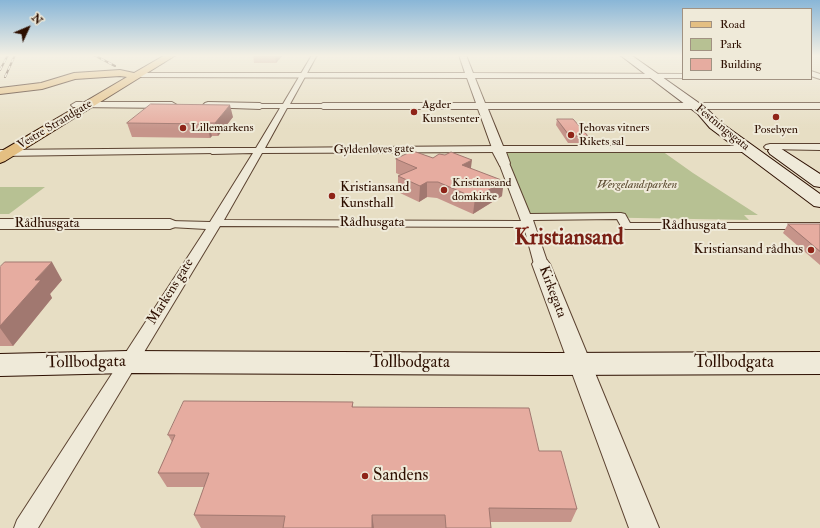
<!DOCTYPE html>
<html>
<head>
<meta charset="utf-8">
<style>
	body { margin:0 }
	#map { position:relative; width:820px; height:528px; overflow:hidden; background:#e7dec4; font-family:"IM FELL Double Pica",serif }
	canvas { display:block }
	.legend { position:absolute; left:682px; top:8px; width:130px; height:72px; box-sizing:border-box; background:#efead9; border:1px solid #a19282; margin:0; padding:5px 7px; list-style:none; font-size:12px; color:#2d0f00 }
	.legend li { display:flex; align-items:center; gap:8px; height:20px }
	.legend b { width:20px; border:1px solid #a19282 }
	.north { position:absolute; left:8px; top:8px; width:40px; height:40px; -webkit-text-stroke:3px #efead9; paint-order:stroke; rotate:46deg; font-size:11px; font-weight:700; line-height:16px; text-align:center; color:#2d0f00 }
	.north::after { content:''; display:block; margin:auto; width:14px; height:18px; background:#2d0f00; clip-path:polygon(50% 0,100% 100%,50% 72%,0 100%) }
</style>
</head>
<body>
<div id="map">
<canvas width="820" height="528"></canvas>
<ul class="legend">
<li><b style="height:5px;background:#e4bf82"></b>Road</li>
<li><b style="height:11px;background:#b7c193"></b>Park</li>
<li><b style="height:11px;background:#e6aca0"></b>Building</li>
</ul>
<div class="north">N</div>
</div>
<script>
const ctx = document.querySelector('canvas').getContext('2d');
ctx.lineJoin = 'round';
function paint(path, color) {
  ctx.fillStyle = color;
  ctx.fill(path, 'evenodd');
}
function strokePath(path, color, width, dash) {
  ctx.strokeStyle = color;
  ctx.lineWidth = width;
  ctx.lineCap = dash ? 'butt' : 'round';
  ctx.setLineDash(dash || []);
  ctx.stroke(path);
}
function label(font, color, halo, rows, align = 'center') {
  ctx.font = font + ' "IM FELL Double Pica",serif';
  ctx.lineWidth = 4;
  ctx.setLineDash([]);
  ctx.textBaseline = 'middle';
  ctx.strokeStyle = halo;
  ctx.fillStyle = color;
  for (const [text, x, y, turn = 0] of rows) {
    ctx.save();
    ctx.translate(x, y);
    ctx.rotate((+turn || 0) * Math.PI / 180);
    ctx.textAlign = isNaN(turn) ? turn : align;
    if (halo) ctx.strokeText(text, 0, 0);
    ctx.fillText(text, 0, 0);
    ctx.restore();
  }
}
paint(new Path2D(`
	M 500,148 L 662,151 L 693,173 L 758,215 L 744,215 L 749,220 L 527,216 Z
	M 0,187 L 45,187 L 9,214 L 0,214 Z`), '#b7c193');
const water = new Path2D(`
	M 566,234 L 576,236 L 580,239 L 580,243 L 572,245 L 562,242 L 560,237 Z`);
paint(water, '#9ababd');
strokePath(water, '#6e7671', 1);
const pedestrian = new Path2D(`
	M 312,55 L 317,55 L 290,104 L 323,104 L 327,106 L 323,108 L 287,108 L 265,148 L 497,146 L 501,149 L 497,152 L 262,153 L 224,220 L 521,221 L 499,163 L 504,160 L 509,163 L 530,214 L 621,213 L 625,214 L 630,223 L 820,223 L 820,229 L 626,229 L 622,228 L 617,219 L 533,220 L 548,264 L 546,267 L 536,267 L 534,264 L 524,227 L 220,226 L 38,528 L 14,528 L 17,520 L 206,229 L 170,227 L 166,226 L 164,224 L 166,222 L 170,221 L 210,222 L 253,153 L 212,154 L 208,151 L 212,148 L 256,148 L 280,108 L 260,108 L 256,106 L 260,104 L 283,104 Z`);
const minor = new Path2D(`
	M 459,55 L 466,55 L 473,73 L 683,74 L 683,78 L 475,78 L 485,103 L 820,103 L 820,109 L 488,109 L 503,146 L 747,146 L 751,147 L 753,149 L 751,151 L 747,152 L 506,152 L 510,163 L 508,166 L 500,166 L 491,149 L 492,148 L 478,109 L 323,109 L 318,106 L 323,103 L 476,103 L 467,78 L 130,77 L 126,75 L 130,73 L 465,73 Z
	M 811,71 L 820,74 L 820,79 L 811,76 Z
	M 76,102 L 172,102 L 177,105 L 172,108 L 73,107 L 71,105 Z
	M 208,102 L 260,103 L 265,106 L 260,109 L 205,107 L 203,105 L 205,103 Z
	M 770,144 L 820,144 L 820,150 L 766,149 L 764,147 L 766,145 Z
	M 212,148 L 216,149 L 218,151 L 216,153 L 0,156 L 0,150 Z
	M 0,219 L 170,219 L 175,221 L 178,224 L 175,227 L 170,229 L 0,229 Z
	M 541,259 L 547,260 L 550,264 L 659,528 L 629,528 L 532,264 L 535,260 Z`);
const secondary = new Path2D(`
	M 620,55 L 631,55 L 706,108 L 720,122 L 820,194 L 820,207 L 814,206 L 710,128 L 698,114 Z
	M 775,147 L 780,148 L 820,174 L 820,187 L 814,186 L 770,154 L 768,151 L 770,148 Z
	M 128,351 L 551,353 L 820,352 L 820,374 L 551,375 L 128,373 L 0,376 L 0,354 Z`);
const primary = new Path2D(`
	M 165,55 L 176,55 L 5,161 L 0,163 L 0,152 L 127,77 L 120,76 L 75,79 L 42,89 L 0,94 L 0,88 L 41,83 L 74,73 L 120,70 L 134,73 Z`);
strokePath(pedestrian, '#5c4331', 2);
strokePath(minor, '#5c4331', 2);
strokePath(secondary, '#2d0f00', 2);
strokePath(primary, '#2d0f00', 2);
paint(pedestrian, '#efead9');
paint(minor, '#efead9');
paint(secondary, '#efead9');
paint(primary, '#e4bf82');
const rail = new Path2D(`
	M 94,55 L 115,66
	M 0,70 L 8,55
	M 5,77 L 15,55`);
strokePath(rail, '#2d0f00', 2);
strokePath(rail, '#efead9', 1.5, [4]);
paint(new Path2D(`
	M 253,55 L 283,55 L 276,63 L 254,63 Z
	M 233,117 L 218,136 L 212,136 L 210,138 L 132,137 L 127,123 Z
	M 557,119 L 588,136 L 587,143 L 568,143 L 556,125 Z
	M 433,158 L 471,168 L 502,196 L 473,214 L 437,198 L 427,197 L 419,202 L 398,192 L 398,176 L 400,175 L 396,173 L 396,159 Z
	M 788,224 L 820,224 L 820,265 L 783,233 Z
	M 0,267 L 62,280 L 50,294 L 52,298 L 13,346 L 0,346 Z
	M 353,402 L 353,407 L 539,451 L 577,509 L 571,522 L 490,522 L 491,528 L 201,528 L 194,515 L 204,487 L 167,487 L 158,473 L 172,442 L 168,435 Z`), '#c6948a');
paint(new Path2D(`
	M 275,55 L 283,55 L 276,63 Z
	M 230,105 L 233,117 L 218,136 L 215,123 Z
	M 208,123 L 212,136 L 210,138 L 207,124 Z
	M 472,160 L 470,175 L 462,165 Z
	M 504,181 L 502,196 L 473,214 L 475,198 Z
	M 427,182 L 427,197 L 419,202 L 420,186 Z
	M 52,262 L 62,280 L 50,294 L 52,298 L 13,346 L 0,328 L 0,326 L 35,280 Z
	M 372,515 L 374,528 L 372,528 Z`), '#a17870');
const building = new Path2D(`
	M 151,104 L 230,105 L 215,123 L 208,123 L 207,124 L 127,123 Z
	M 557,119 L 573,119 L 588,136 L 570,136 Z
	M 413,151 L 433,158 L 439,154 L 445,155 L 451,152 L 472,160 L 462,165 L 504,181 L 475,198 L 438,182 L 427,182 L 420,186 L 398,176 L 417,168 L 396,159 Z
	M 788,224 L 820,224 L 820,251 Z
	M 5,262 L 52,262 L 35,280 L 41,280 L 0,326 L 0,267 Z
	M 184,401 L 353,402 L 352,407 L 529,408 L 539,451 L 561,451 L 577,509 L 489,508 L 491,528 L 446,528 L 445,515 L 372,515 L 372,528 L 283,528 L 285,516 L 194,515 L 209,473 L 158,473 L 175,435 L 168,435 Z`);
paint(building, '#e6aca0');
strokePath(building, '#a17870', 1);
const sky = ctx.createLinearGradient(0, 0, 0, 129);
sky.addColorStop(0, '#89b6d7');
sky.addColorStop(0.43, '#f4f0e4');
sky.addColorStop(1, '#f4f0e400');
ctx.fillStyle = sky;
ctx.fillRect(0, 0, 820, 129);
for (const [x, y, r, color] of [
	[414,112,4,"#8f2418"],
	[776,117,4,"#8f2418"],
	[183,128,4,"#8f2418"],
	[571,135,4,"#8f2418"],
	[444,190,4,"#8f2418"],
	[332,196,4,"#8f2418"],
	[811,250,4,"#8f2418"],
	[365,476,4,"#8f2418"]
]) {
  const dot = new Path2D();
  dot.arc(x, y, r, 0, 2 * Math.PI);
  ctx.fillStyle = color;
  ctx.fill(dot);
  strokePath(dot, '#efead9', 1.5);
}
label('12px', '#2d0f00', '#efead9', [
	["Agder",422,105],
	["Kunstsenter",422,119],
	["Lillemarkens",191,128],
	["Jehovas vitners",579,128],
	["Rikets sal",579,142],
	["Posebyen",776,130,"center"],
	["Kristiansand",452,183],
	["domkirke",452,197]
], 'left');
label('12px', '#2d0f00', '#efead9', [
	["Vestre Strandgate",55,125,-31],
	["Festningsgata",722,128,39],
	["Gyldenløves gate",374,150,-1]
]);
label('italic 12px', '#5d4d33', '#efead9', [
	["Wergelandsparken",637,185]
]);
label('14px', '#2d0f00', '#efead9', [
	["Kristiansand",340,188],
	["Kunsthall",340,204],
	["Kristiansand rådhus",803,250,"right"]
], 'left');
label('14px', '#2d0f00', '#efead9', [
	["Rådhusgata",372,223],
	["Rådhusgata",47,224],
	["Rådhusgata",694,226],
	["Markens gate",171,292,-58],
	["Kirkegata",552,292,69]
]);
label('17px', '#2d0f00', '#efead9', [
	["Tollbodgata",86,363,-1],
	["Tollbodgata",410,363],
	["Tollbodgata",734,363]
]);
label('17px', '#2d0f00', '#efead9', [
	["Sandens",373,476]
], 'left');
label('bold 22px', '#7a1f14', '#efead9', [
	["Kristiansand",569,239]
]);
</script>
</body>
</html>
